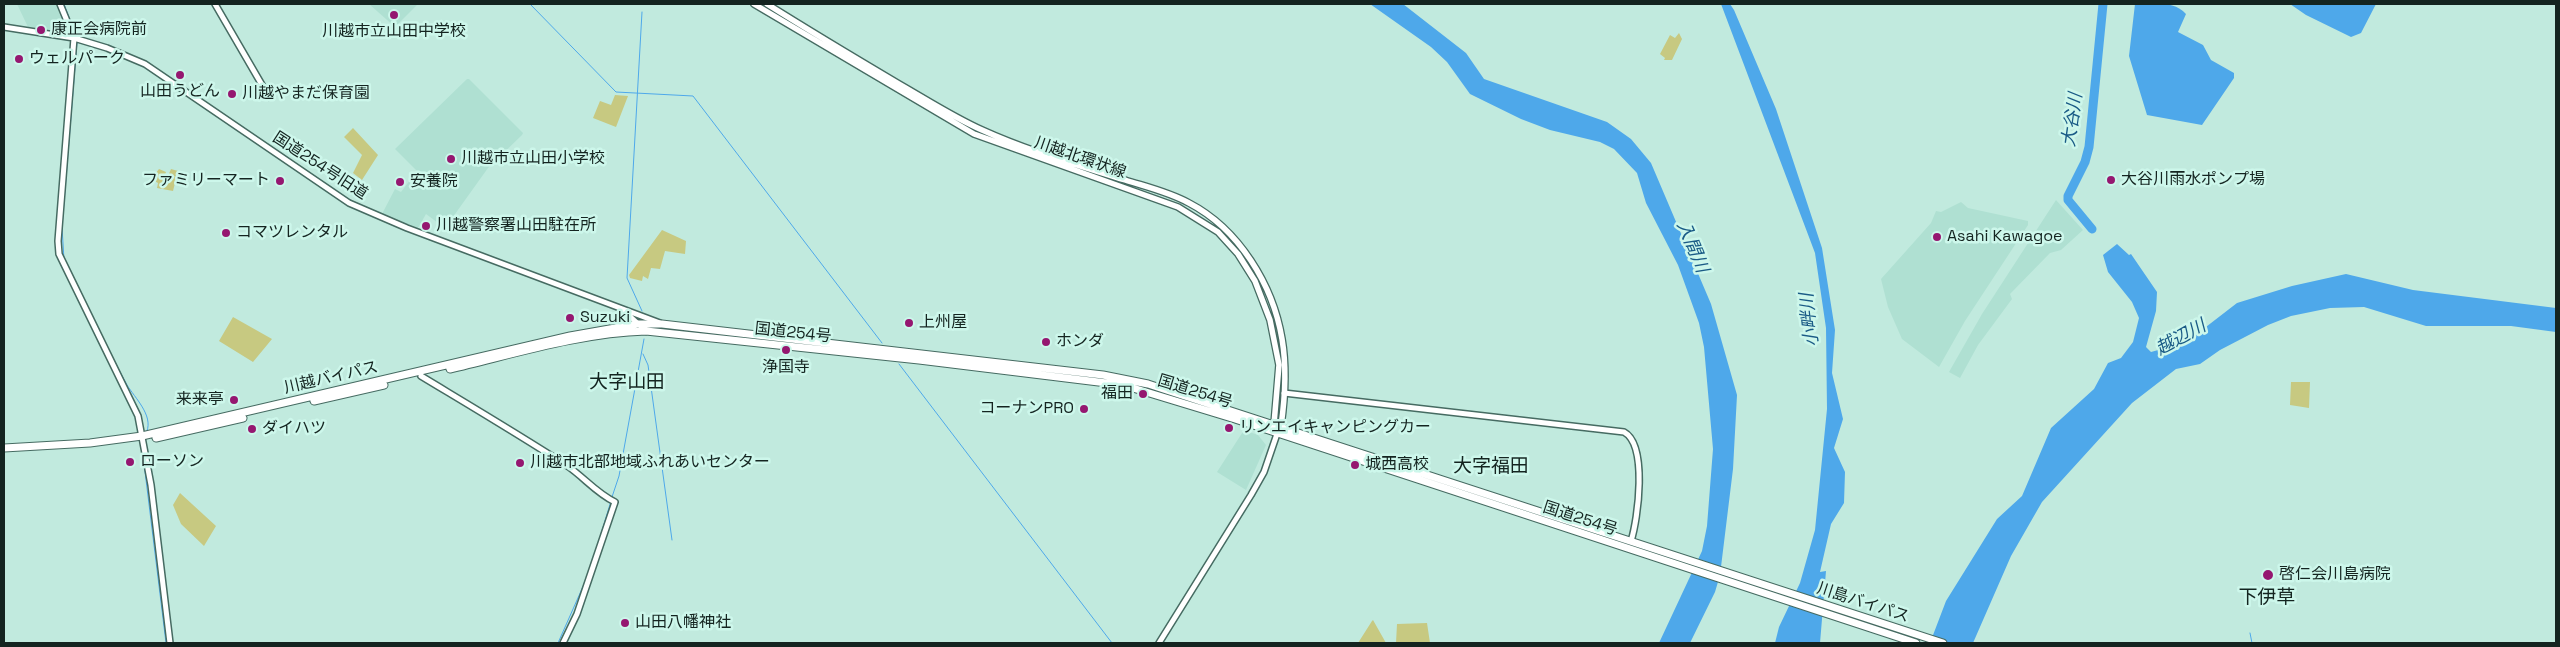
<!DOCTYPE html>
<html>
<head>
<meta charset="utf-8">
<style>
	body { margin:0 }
	#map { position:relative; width:2560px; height:647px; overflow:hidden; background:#c1eade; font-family:"Space Grotesk",sans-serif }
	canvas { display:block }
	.frame { position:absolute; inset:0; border:5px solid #142420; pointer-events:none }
</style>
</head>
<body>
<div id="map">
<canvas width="2560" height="647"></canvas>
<div class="frame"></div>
</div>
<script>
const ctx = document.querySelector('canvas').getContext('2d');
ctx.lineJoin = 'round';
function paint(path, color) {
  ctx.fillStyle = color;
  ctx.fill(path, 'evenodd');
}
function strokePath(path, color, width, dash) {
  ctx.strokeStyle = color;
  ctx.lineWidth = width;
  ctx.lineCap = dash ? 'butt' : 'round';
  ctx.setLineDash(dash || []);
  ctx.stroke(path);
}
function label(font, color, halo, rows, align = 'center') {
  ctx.font = font + ' "Space Grotesk","Noto Sans JP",sans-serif';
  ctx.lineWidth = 5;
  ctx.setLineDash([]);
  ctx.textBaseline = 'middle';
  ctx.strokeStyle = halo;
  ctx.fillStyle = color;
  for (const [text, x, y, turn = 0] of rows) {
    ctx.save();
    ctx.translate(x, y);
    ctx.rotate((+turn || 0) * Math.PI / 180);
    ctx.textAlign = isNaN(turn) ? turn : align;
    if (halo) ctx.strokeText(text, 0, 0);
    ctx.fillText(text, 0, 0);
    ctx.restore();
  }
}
paint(new Path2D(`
	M 17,4 L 57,4 L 68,29 L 65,33 L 28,27 Z
	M 369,4 L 418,4 L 395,27 Z
	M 467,79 L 469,79 L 523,133 L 522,135 L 488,168 L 445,228 L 426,214 L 418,228 L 382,214 L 395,189 L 401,192 L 417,171 L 395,149 Z
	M 2056,200 L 2083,230 L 2061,250 L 2050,253 L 2010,294 L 2012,299 L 1978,345 L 1960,378 L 1949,372 L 1982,314 Z
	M 1961,202 L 1968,208 L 2028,221 L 2028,225 L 1965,321 L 1939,367 L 1902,339 L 1888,307 L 1881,279 L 1931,223 L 1936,211 L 1941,212 Z
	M 1244,430 L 1258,435 L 1266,445 L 1246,490 L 1217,472 Z`), '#afe0d2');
paint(new Path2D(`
	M 1679,33 L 1682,39 L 1672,60 L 1664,60 L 1665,58 L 1660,54 L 1670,35 L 1675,38 Z
	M 615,95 L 628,96 L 616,127 L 593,118 L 600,101 L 611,105 Z
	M 353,128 L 378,155 L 362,180 L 353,173 L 362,155 L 344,137 Z
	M 159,169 L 166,172 L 165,175 L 168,176 L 171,169 L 178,171 L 173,191 L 157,188 L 158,183 L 151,179 Z
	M 662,230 L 686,241 L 685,254 L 665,251 L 660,269 L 651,268 L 648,279 L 643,276 L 642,281 L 630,278 L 629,275 Z
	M 233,317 L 272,339 L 253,362 L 219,341 Z
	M 2291,382 L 2310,382 L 2309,408 L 2290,405 Z
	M 180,493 L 216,526 L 204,546 L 181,524 L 173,505 Z
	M 1373,620 L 1386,643 L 1358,643 L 1372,621 Z
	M 1427,623 L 1430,643 L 1396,643 L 1397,624 Z`), '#c7c981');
paint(new Path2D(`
	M 1370,4 L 1403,4 L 1466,53 L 1484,79 L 1607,122 L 1631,139 L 1651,163 L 1711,304 L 1737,395 L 1733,469 L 1720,575 L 1715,592 L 1690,643 L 1659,643 L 1702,551 L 1707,526 L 1713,449 L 1704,347 L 1699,323 L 1678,265 L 1646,203 L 1637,173 L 1614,149 L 1600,142 L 1550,130 L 1521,119 L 1470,94 L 1447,62 L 1431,47 Z
	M 1721,4 L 1730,4 L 1734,10 L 1776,109 L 1822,248 L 1835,330 L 1832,373 L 1843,419 L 1834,448 L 1845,472 L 1844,503 L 1831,524 L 1820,572 L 1826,571 L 1820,643 L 1775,643 L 1779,627 L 1800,583 L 1815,530 L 1827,409 L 1826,328 L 1815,253 Z
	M 2135,4 C 2153,4 2174,0 2186,14 L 2178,32 L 2203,45 L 2211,60 L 2234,73 L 2234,78 L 2202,125 L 2147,115 L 2129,56 Z
	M 2290,4 L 2376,4 L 2361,33 L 2351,37 L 2306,15 Z
	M 2117,244 L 2129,255 L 2131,254 L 2157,292 L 2156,311 L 2146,347 L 2151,352 L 2169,347 L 2202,330 L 2237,303 L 2292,286 L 2346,274 L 2413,290 L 2556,308 L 2556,332 L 2511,326 L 2426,326 L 2364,307 L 2330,308 L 2291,316 L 2268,325 L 2220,350 L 2200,364 L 2176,369 L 2132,403 L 2042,502 L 2011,556 L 1973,643 L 1930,643 L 1946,601 L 1997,519 L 2022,496 L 2051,428 L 2094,389 L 2108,363 L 2121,358 L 2133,342 L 2139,318 L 2132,302 L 2108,272 L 2103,255 Z`), '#4ea8ea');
strokePath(new Path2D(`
	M 64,4 L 76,36
	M 530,4 L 616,92 L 693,96 L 882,343
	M 2103,9 L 2105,4
	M 64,260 L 62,227 L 77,42
	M 642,311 L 627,278 L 642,12
	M 103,339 C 111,355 119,370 127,385 C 135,398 153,415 147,431
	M 643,354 L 648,365 L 672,540
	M 899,364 L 1112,643
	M 142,447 L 166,643
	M 612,497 L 619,476 L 644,339
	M 594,557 L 611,501
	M 2250,633 L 2252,643
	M 558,643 L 585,582`), '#4ea8ea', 1);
strokePath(new Path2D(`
	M 2092,229 L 2068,200 L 2068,196 L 2085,162 L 2089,147 L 2103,4`), '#4ea8ea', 9);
const tertiary = new Path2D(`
	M 60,4 L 74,38 L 58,241 L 59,254 L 138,416 L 151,485 L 170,643
	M 215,4 L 269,97
	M 4,27 L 74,38 L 107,48 L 145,64 L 349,203 L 407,228 L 660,323
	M 624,311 L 646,331
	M 617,327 L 623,318 L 621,309
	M 421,376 C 469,405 518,434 566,465 C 584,477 596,493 615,502 L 577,614 L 563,643
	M 1284,393 L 1624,432 C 1648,445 1638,519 1631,541
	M 1159,643 L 1251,495 L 1264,472 L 1278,431`);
const secondary = new Path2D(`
	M 754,4 L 974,134 L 1178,207 L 1218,232 L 1238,254 L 1255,281 L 1270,320 L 1279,365 L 1274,424
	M 767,4 C 810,31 855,58 899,84 C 927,100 953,117 982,130 C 1028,151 1078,165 1125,180 C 1147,187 1169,192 1189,203 C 1239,229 1273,285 1282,339 C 1287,368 1285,398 1281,426`);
const trunk = new Path2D(`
	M 450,369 C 514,354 580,333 646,331 L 919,360 L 1123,385 L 1235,419 L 1916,643
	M 314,401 L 384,385
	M 156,438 L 243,418
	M 4,448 L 90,443 L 142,436 L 570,336 L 638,324 L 662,324 L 1103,375 L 1148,384 L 1943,643`);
strokePath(tertiary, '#466b62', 8);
strokePath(secondary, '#466b62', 8);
strokePath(trunk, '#466b62', 9);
strokePath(tertiary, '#fff', 5);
strokePath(secondary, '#fff', 5.5);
strokePath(trunk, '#fff', 7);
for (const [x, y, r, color] of [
	[394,15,5,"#951770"],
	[41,30,5,"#951770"],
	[19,59,5,"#951770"],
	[180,75,5,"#951770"],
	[232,94,5,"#951770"],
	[451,159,5,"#951770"],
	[2111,180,5,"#951770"],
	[280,181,5,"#951770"],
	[400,182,5,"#951770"],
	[426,226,5,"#951770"],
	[226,233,5,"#951770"],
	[1937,237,5,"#951770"],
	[570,318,5,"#951770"],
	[909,323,5,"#951770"],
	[1046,342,5,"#951770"],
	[786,350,5,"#951770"],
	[1143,394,5,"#951770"],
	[234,400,5,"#951770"],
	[1084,409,5,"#951770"],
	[1229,428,5,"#951770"],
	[252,429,5,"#951770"],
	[130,462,5,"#951770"],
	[520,463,5,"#951770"],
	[1355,465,5,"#951770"],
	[2268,575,6,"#951770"],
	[625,623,5,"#951770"]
]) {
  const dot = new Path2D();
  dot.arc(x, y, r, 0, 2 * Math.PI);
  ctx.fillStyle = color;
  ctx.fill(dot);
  strokePath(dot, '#cdf7eb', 2);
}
label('16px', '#142420', '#cdf7eb', [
	["康正会病院前",51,30],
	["川越市立山田中学校",394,32,"center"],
	["ウェルパーク",29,59],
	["山田うどん",180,92,"center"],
	["川越やまだ保育園",242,94],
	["川越市立山田小学校",461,159],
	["大谷川雨水ポンプ場",2121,180],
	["ファミリーマート",270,181,"right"],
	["安養院",410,182],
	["川越警察署山田駐在所",436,226],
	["コマツレンタル",236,233],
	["Asahi Kawagoe",1947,237],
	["Suzuki",580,318],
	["上州屋",919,323],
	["ホンダ",1056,342],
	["浄国寺",786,368,"center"],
	["福田",1133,394,"right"],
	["来来亭",224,400,"right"],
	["コーナンPRO",1074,409,"right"],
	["リンエイキャンピングカー",1239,428],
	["ダイハツ",262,429],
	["ローソン",140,462],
	["川越市北部地域ふれあいセンター",530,463],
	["城西高校",1365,465],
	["啓仁会川島病院",2279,575],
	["山田八幡神社",635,623]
], 'left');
label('16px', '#142420', '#cdf7eb', [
	["川越北環状線",1080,158,19],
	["国道254号旧道",320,166,33],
	["国道254号",793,333,6],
	["川越バイパス",331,378,-13],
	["国道254号",1195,392,17],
	["国道254号",1580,519,18],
	["川島バイパス",1863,603,18]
]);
label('italic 18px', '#1a5b86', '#cdf7eb', [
	["大谷川",2073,120,-82],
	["入間川",1692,247,67],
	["小畔川",1810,320,-96],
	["越辺川",2181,338,-29]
]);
label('19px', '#142420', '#cdf7eb', [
	["大字山田",627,383],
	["大字福田",1491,467],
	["下伊草",2267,598]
]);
</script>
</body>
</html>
